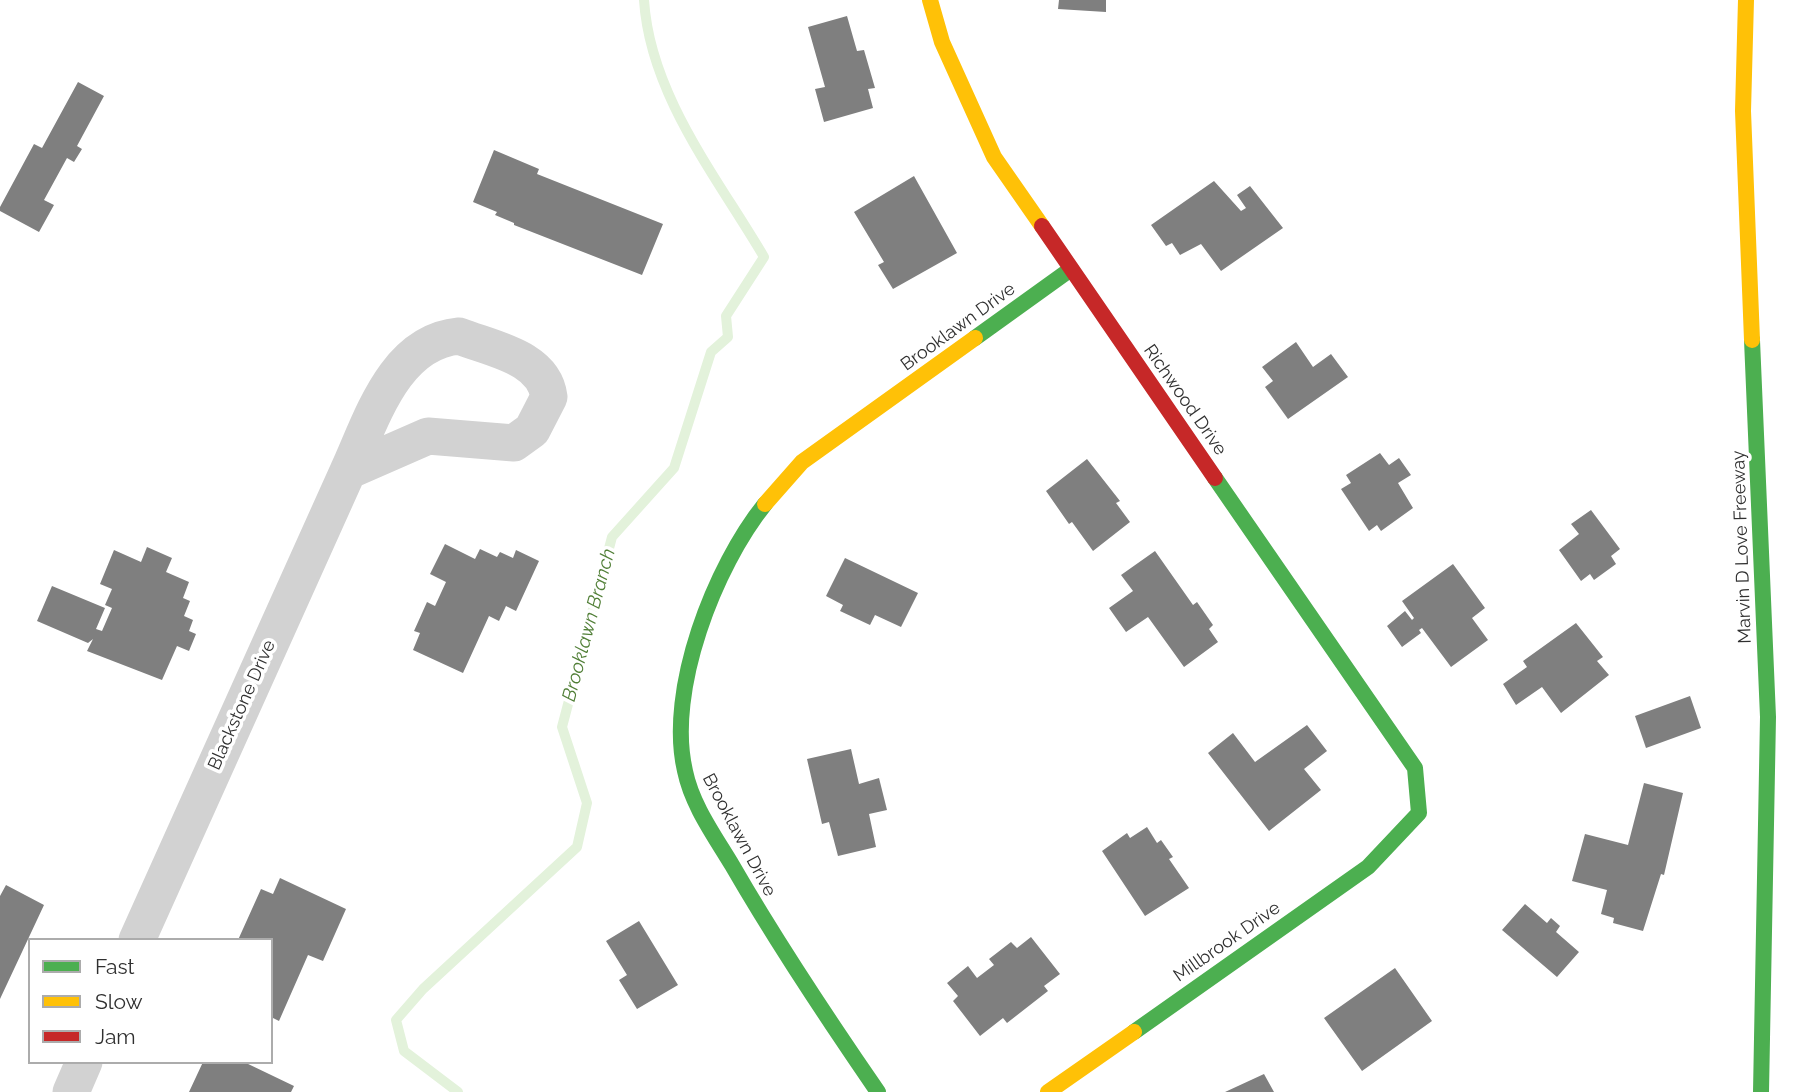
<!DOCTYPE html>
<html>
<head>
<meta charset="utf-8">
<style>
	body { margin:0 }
	#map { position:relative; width:1817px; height:1092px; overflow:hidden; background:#fff; font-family:Raleway,sans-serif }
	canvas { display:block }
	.legend { position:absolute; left:28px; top:938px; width:245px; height:126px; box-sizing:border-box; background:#fff; border:2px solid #acacac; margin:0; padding:9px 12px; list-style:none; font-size:21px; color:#303030 }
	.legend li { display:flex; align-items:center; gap:14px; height:35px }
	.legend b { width:35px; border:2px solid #acacac }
</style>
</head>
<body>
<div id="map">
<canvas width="1817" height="1092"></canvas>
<ul class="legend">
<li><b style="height:9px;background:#4caf50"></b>Fast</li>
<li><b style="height:9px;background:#ffc107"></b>Slow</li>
<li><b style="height:9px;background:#c62828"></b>Jam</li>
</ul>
</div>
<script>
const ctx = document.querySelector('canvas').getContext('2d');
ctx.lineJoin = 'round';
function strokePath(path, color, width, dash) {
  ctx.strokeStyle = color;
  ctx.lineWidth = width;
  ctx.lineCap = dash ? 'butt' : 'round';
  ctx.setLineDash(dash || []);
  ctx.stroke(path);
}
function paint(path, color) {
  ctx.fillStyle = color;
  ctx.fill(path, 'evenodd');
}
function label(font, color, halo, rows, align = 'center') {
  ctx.font = font + ' Raleway,sans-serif';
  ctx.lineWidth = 7;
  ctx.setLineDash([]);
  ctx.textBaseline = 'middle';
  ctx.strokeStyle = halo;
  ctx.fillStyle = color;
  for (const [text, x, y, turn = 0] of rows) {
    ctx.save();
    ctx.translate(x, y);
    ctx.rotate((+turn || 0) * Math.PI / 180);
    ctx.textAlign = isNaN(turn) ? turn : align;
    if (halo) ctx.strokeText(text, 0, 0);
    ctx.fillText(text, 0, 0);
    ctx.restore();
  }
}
strokePath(new Path2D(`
	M 458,1092 L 404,1051 L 396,1020 L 423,989 L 577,847 L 587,803 L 562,727 L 612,537 L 674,468 L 711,352 L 728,337 L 726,316 L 764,257 C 717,177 650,95 644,0`), '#e3f2db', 10);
paint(new Path2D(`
	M 1059,0 L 1106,0 L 1106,12 L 1058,9 Z
	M 847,16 L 857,51 L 864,50 L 875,88 L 868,89 L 873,108 L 824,122 L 815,89 L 825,87 L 808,27 Z
	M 78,82 L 104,96 L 77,146 L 82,149 L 74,162 L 67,158 L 44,200 L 54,205 L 39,232 L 0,211 L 0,207 L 34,144 L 42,148 Z
	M 494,150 L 539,169 L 537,174 L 663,224 L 642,275 L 514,225 L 514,223 L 495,215 L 497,212 L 473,202 Z
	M 914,176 L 957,253 L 893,289 L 878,265 L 884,262 L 854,212 Z
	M 1214,181 L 1241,211 L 1246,208 L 1237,195 L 1250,186 L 1283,228 L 1221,271 L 1201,244 L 1180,255 L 1172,243 L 1166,246 L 1151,225 Z
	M 1296,342 L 1313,367 L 1331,354 L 1348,377 L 1288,419 L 1265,387 L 1273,381 L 1262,367 Z
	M 1380,453 L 1389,465 L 1399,458 L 1411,475 L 1398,483 L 1413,508 L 1381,531 L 1377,525 L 1369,531 L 1341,489 L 1351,483 L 1346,475 Z
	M 1087,459 L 1120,501 L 1116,503 L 1130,522 L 1093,551 L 1072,522 L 1069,524 L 1046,491 Z
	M 1591,510 L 1620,549 L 1611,556 L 1616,564 L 1594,580 L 1590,574 L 1581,581 L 1559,550 L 1579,534 L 1571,524 Z
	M 445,544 L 475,559 L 480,549 L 497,557 L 500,552 L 513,558 L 516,550 L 539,561 L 516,611 L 506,606 L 499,621 L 489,616 L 463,673 L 413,650 L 420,633 L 414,631 L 427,602 L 435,606 L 446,582 L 430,574 Z
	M 147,547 L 172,558 L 166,572 L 189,582 L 183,598 L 190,601 L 184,616 L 193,620 L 189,631 L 196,634 L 189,651 L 177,646 L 162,680 L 87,651 L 93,639 L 88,643 L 37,621 L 52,586 L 105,608 L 96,629 L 102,631 L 112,608 L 105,605 L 112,589 L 100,584 L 114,550 L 141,562 Z
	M 1155,551 L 1193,605 L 1197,602 L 1213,625 L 1209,629 L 1218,642 L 1184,667 L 1148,617 L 1126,632 L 1109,608 L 1133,591 L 1121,575 Z
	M 845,558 L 918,593 L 901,627 L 875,615 L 870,625 L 840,611 L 843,605 L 826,596 Z
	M 1453,564 L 1485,608 L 1472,618 L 1488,640 L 1451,667 L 1422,628 L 1419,630 L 1421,633 L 1402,647 L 1387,626 L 1405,611 L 1412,620 L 1414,618 L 1402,601 Z
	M 1576,623 L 1603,657 L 1597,661 L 1609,675 L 1561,713 L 1542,687 L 1516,705 L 1503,684 L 1527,667 L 1523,661 Z
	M 1690,696 L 1701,728 L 1646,748 L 1635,716 Z
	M 1307,725 L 1327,751 L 1304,769 L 1321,790 L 1269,831 L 1208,753 L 1233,733 L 1255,762 Z
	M 851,749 L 859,784 L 879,778 L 887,810 L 869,814 L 876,847 L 838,856 L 829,822 L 822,824 L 807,759 Z
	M 1644,783 L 1683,793 L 1664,875 L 1661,874 L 1643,931 L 1613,923 L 1614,918 L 1601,914 L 1607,890 L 1572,881 L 1585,834 L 1628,845 Z
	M 1147,827 L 1157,843 L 1161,840 L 1173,857 L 1169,859 L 1189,888 L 1145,916 L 1102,851 L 1127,833 L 1130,838 Z
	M 280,878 L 346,909 L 323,961 L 308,955 L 279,1021 L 271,1017 L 271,940 L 238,940 L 261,889 L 273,894 Z
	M 6,885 L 44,905 L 0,999 L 0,896 Z
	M 1525,904 L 1547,923 L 1551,918 L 1560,926 L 1556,932 L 1579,952 L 1557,977 L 1502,930 Z
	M 639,921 L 678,985 L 637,1009 L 619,980 L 627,975 L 606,941 Z
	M 1031,937 L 1060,974 L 1044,986 L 1048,991 L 1007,1023 L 1003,1018 L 980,1036 L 953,1001 L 958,996 L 947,983 L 968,966 L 977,978 L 994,965 L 989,959 L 1011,942 L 1017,948 Z
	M 1395,968 L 1432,1021 L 1362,1071 L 1324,1018 Z
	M 203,1062 L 244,1062 L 294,1086 L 291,1092 L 189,1092 Z
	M 1264,1074 L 1274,1092 L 1225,1092 Z`), '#7f7f7f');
strokePath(new Path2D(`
	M 459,336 C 492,349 544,357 549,397 L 532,430 L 514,443 L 428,436 L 348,471 C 372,419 394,342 459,336 Z
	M 137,940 L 348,471
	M 71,1092 L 84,1062`), '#d2d2d2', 37);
strokePath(new Path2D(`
	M 975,338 L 1071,269
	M 1752,340 L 1768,717 L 1761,1092
	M 765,504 C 715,566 666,690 685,771 C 692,805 714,835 732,865 C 777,943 827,1018 878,1092
	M 1134,1032 L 1368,867 L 1419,813 L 1415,768 L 1215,478`), '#4caf50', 16);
strokePath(new Path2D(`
	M 930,0 L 942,42 L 994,157 L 1042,226
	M 1746,0 L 1743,111 L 1752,340
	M 765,504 L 802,462 L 975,338
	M 1048,1092 L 1134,1032`), '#ffc107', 16);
strokePath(new Path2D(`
	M 1042,226 L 1215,478`), '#c62828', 16);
label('18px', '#303030', '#fff', [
	["Brooklawn Drive",958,327,-36],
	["Richwood Drive",1185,400,55],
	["Marvin D Love Freeway",1742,547,-92],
	["Blackstone Drive",242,705,-66],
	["Brooklawn Drive",739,835,62],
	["Millbrook Drive",1227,942,-35]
]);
label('italic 19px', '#517f37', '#fff', [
	["Brooklawn Branch",589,625,-75]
]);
</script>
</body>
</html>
